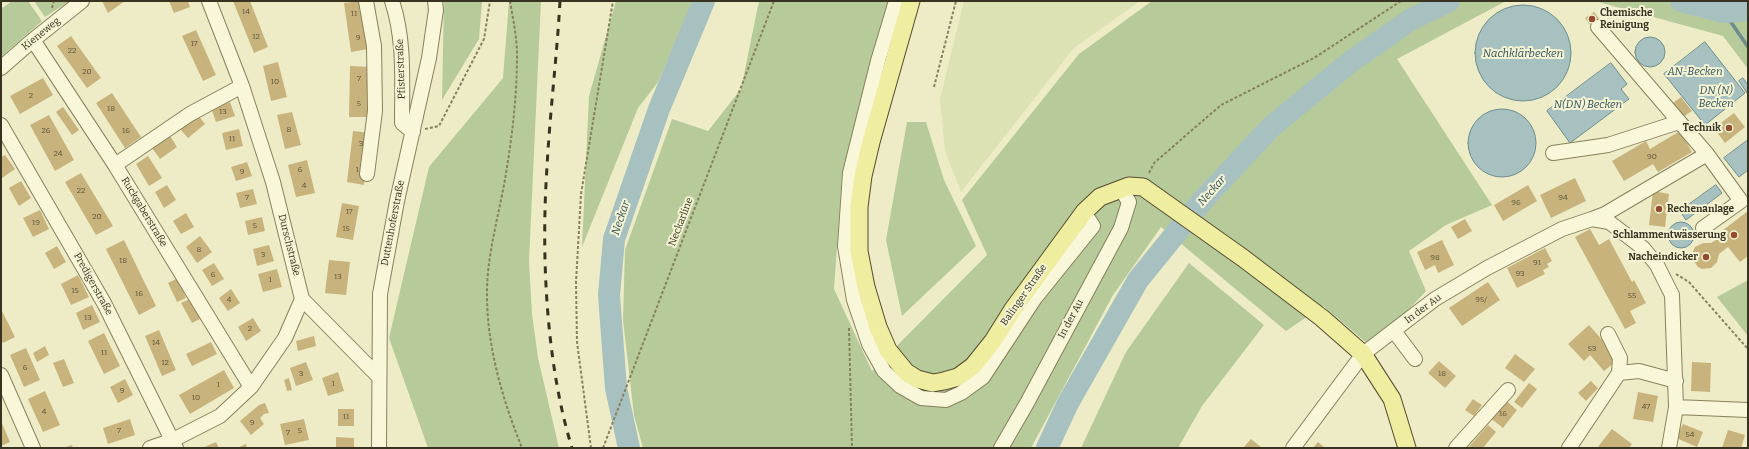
<!DOCTYPE html>
<html>
<head>
<meta charset="utf-8">
<style>
	body { margin:0 }
	#map { position:relative; width:1749px; height:449px; overflow:hidden; background:#edecc6; font-family:Bitter,serif }
	canvas { display:block }
	.frame { position:absolute; inset:0; border:2px solid #383320; pointer-events:none }
</style>
</head>
<body>
<div id="map">
<canvas width="1749" height="449"></canvas>
<div class="frame"></div>
</div>
<script>
const ctx = document.querySelector('canvas').getContext('2d');
ctx.lineJoin = 'round';
function paint(path, color) {
  ctx.fillStyle = color;
  ctx.fill(path, 'evenodd');
}
function strokePath(path, color, width, dash) {
  ctx.strokeStyle = color;
  ctx.lineWidth = width;
  ctx.lineCap = dash ? 'butt' : 'round';
  ctx.setLineDash(dash || []);
  ctx.stroke(path);
}
function label(font, color, halo, rows, align = 'center') {
  ctx.font = font + ' Bitter,serif';
  ctx.lineWidth = 4;
  ctx.setLineDash([]);
  ctx.textBaseline = 'middle';
  ctx.strokeStyle = halo;
  ctx.fillStyle = color;
  for (const [text, x, y, turn = 0] of rows) {
    ctx.save();
    ctx.translate(x, y);
    ctx.rotate((+turn || 0) * Math.PI / 180);
    ctx.textAlign = isNaN(turn) ? turn : align;
    if (halo) ctx.strokeText(text, 0, 0);
    ctx.fillText(text, 0, 0);
    ctx.restore();
  }
}
paint(new Path2D(`
	M 964,1 L 1140,1 L 1074,48 L 961,192 L 945,151 L 940,99 Z`), '#dce2b4');
paint(new Path2D(`
	M 12,1 L 28,1 L 42,21 L 1,57 L 1,9 Z
	M 34,1 L 70,1 L 45,17 Z
	M 444,1 L 482,1 L 479,39 L 442,100 Z
	M 509,1 L 541,1 L 529,261 L 532,314 L 538,358 L 559,448 L 428,448 L 389,338 L 429,167 L 503,78 Z
	M 616,1 L 694,1 L 658,82 L 638,108 L 582,247 L 589,96 Z
	M 759,1 L 891,1 L 842,175 L 834,289 L 872,371 L 987,255 L 962,200 L 1079,54 L 1152,1 L 1506,1 L 1397,59 L 1492,205 L 1446,225 L 1409,251 L 1426,291 L 1386,334 L 1368,344 L 1323,306 L 1286,331 L 1161,227 L 1113,295 L 1031,448 L 643,448 L 634,415 L 623,320 L 625,250 L 672,119 L 708,131 L 741,89 Z
	M 1595,1 L 1748,1 L 1748,69 L 1723,36 Z
	M 907,122 L 926,122 L 944,180 L 976,246 L 902,316 L 886,240 Z
	M 1189,263 L 1264,325 L 1202,406 L 1178,448 L 1081,448 L 1126,352 Z
	M 1748,280 L 1748,336 L 1717,297 Z`), '#b7ca9a');
const water = new Path2D(`
	M1475 53a48 48 0 1 1 96 0a48 48 0 1 1-96 0Z
	M1635 52a15 15 0 1 1 30 0a15 15 0 1 1-30 0Z
	M 1705,42 L 1745,93 L 1705,125 L 1664,74 Z
	M 1611,63 L 1627,84 L 1621,89 L 1629,99 L 1570,143 L 1547,111 Z
	M 1743,78 L 1748,85 L 1747,93 L 1739,81 Z
	M1468 143a34 34 0 1 1 68 0a34 34 0 1 1-68 0Z
	M 1748,140 L 1748,170 L 1739,177 L 1724,158 Z
	M 1716,185 L 1722,193 L 1686,220 L 1680,211 Z
	M1668 235a13 13 0 1 1 26 0a13 13 0 1 1-26 0Z`);
paint(water, '#a7c0c0');
strokePath(water, '#6e8d8e', 1);
strokePath(new Path2D(`
	M 1724,12 L 1748,47`), '#6e8d8e', 3.5);
strokePath(new Path2D(`
	M 1681,1 L 1724,12 L 1748,10
	M 629,448 L 616,388 L 609,295 L 614,239 L 659,109 L 704,1
	M 1047,448 L 1068,403 L 1138,280 L 1202,201 L 1271,127 L 1349,63 L 1410,20 L 1449,1`), '#a7c0c0', 22);
paint(new Path2D(`
	M 102,1 L 125,1 L 108,13 Z
	M 169,1 L 188,1 L 190,7 L 174,13 Z
	M 233,1 L 250,1 L 268,47 L 254,53 Z
	M 361,1 L 368,49 L 351,52 L 344,3 Z
	M 1594,12 L 1599,19 L 1590,25 L 1585,18 Z
	M 196,30 L 216,75 L 203,81 L 182,36 Z
	M 71,36 L 101,78 L 87,88 L 57,46 Z
	M 278,62 L 287,97 L 271,101 L 263,66 Z
	M 350,66 L 370,67 L 369,117 L 349,117 Z
	M 43,78 L 53,95 L 20,114 L 10,96 Z
	M 112,93 L 141,137 L 125,148 L 96,103 Z
	M 1681,97 L 1692,111 L 1683,117 L 1673,103 Z
	M 230,102 L 235,116 L 216,122 L 211,108 Z
	M 63,107 L 79,130 L 72,135 L 56,112 Z
	M 292,112 L 301,145 L 285,149 L 277,115 Z
	M 1734,113 L 1745,127 L 1725,143 L 1714,128 Z
	M 197,114 L 205,124 L 188,138 L 179,128 Z
	M 49,115 L 74,160 L 55,171 L 30,125 Z
	M 239,129 L 243,146 L 226,150 L 222,133 Z
	M 353,131 L 371,133 L 364,185 L 347,182 Z
	M 1680,131 L 1692,152 L 1658,172 L 1653,164 L 1624,181 L 1612,161 L 1646,141 L 1650,149 Z
	M 170,136 L 177,147 L 160,159 L 152,148 Z
	M 5,155 L 15,169 L 2,178 L 1,157 Z
	M 148,156 L 162,178 L 149,186 L 136,164 Z
	M 307,160 L 315,193 L 296,197 L 288,165 Z
	M 247,162 L 252,176 L 236,181 L 231,167 Z
	M 81,173 L 113,226 L 96,235 L 65,182 Z
	M 1575,178 L 1586,201 L 1551,218 L 1540,195 Z
	M 21,181 L 31,198 L 19,206 L 9,188 Z
	M 167,185 L 176,200 L 164,208 L 155,192 Z
	M 1528,185 L 1537,201 L 1503,221 L 1494,205 Z
	M 253,189 L 257,204 L 240,208 L 236,193 Z
	M 1653,191 L 1669,194 L 1665,227 L 1649,225 Z
	M 342,203 L 359,206 L 353,240 L 336,237 Z
	M 40,210 L 49,229 L 33,237 L 23,218 Z
	M 1748,211 L 1748,256 L 1740,262 L 1728,247 L 1719,254 L 1717,262 L 1711,268 L 1702,269 L 1698,267 L 1693,260 L 1693,251 L 1695,247 L 1703,243 L 1711,243 L 1721,237 L 1718,234 Z
	M 186,213 L 194,227 L 181,234 L 173,221 Z
	M 262,217 L 265,231 L 248,235 L 245,221 Z
	M 1465,219 L 1472,231 L 1458,239 L 1451,227 Z
	M 1590,229 L 1599,245 L 1609,239 L 1632,282 L 1634,280 L 1646,303 L 1630,311 L 1636,323 L 1625,329 L 1575,237 Z
	M 200,236 L 212,252 L 197,263 L 186,247 Z
	M 124,240 L 156,306 L 139,315 L 106,249 Z
	M 1442,240 L 1454,265 L 1438,273 L 1435,265 L 1425,270 L 1417,252 Z
	M 269,245 L 274,261 L 257,266 L 253,249 Z
	M 57,246 L 66,262 L 54,269 L 45,253 Z
	M 1545,248 L 1552,261 L 1547,264 L 1549,267 L 1543,270 L 1545,274 L 1517,288 L 1507,268 Z
	M 329,260 L 350,262 L 346,295 L 325,293 Z
	M 214,263 L 224,279 L 212,286 L 202,270 Z
	M 277,269 L 282,287 L 263,292 L 258,274 Z
	M 78,275 L 89,297 L 71,305 L 61,284 Z
	M 178,278 L 186,298 L 177,302 L 168,283 Z
	M 1488,282 L 1500,300 L 1462,326 L 1449,308 Z
	M 231,289 L 240,303 L 228,311 L 219,298 Z
	M 192,298 L 202,318 L 192,323 L 181,303 Z
	M 92,305 L 100,322 L 83,330 L 76,313 Z
	M 1,309 L 15,337 L 3,343 L 1,340 Z
	M 253,318 L 261,331 L 246,341 L 238,327 Z
	M 1589,325 L 1619,359 L 1604,371 L 1590,355 L 1584,361 L 1568,344 Z
	M 159,330 L 176,370 L 162,376 L 145,336 Z
	M 104,333 L 120,366 L 104,374 L 88,341 Z
	M 314,336 L 316,346 L 298,351 L 296,341 Z
	M 211,342 L 217,354 L 192,366 L 186,354 Z
	M 45,346 L 49,355 L 37,362 L 33,353 Z
	M 26,348 L 40,380 L 24,387 L 10,355 Z
	M 1515,354 L 1535,369 L 1524,382 L 1505,368 Z
	M 64,359 L 74,383 L 63,387 L 53,363 Z
	M 1439,361 L 1456,376 L 1445,388 L 1428,373 Z
	M 306,362 L 313,380 L 296,386 L 290,368 Z
	M 1692,362 L 1711,363 L 1710,392 L 1691,391 Z
	M 224,370 L 234,388 L 190,414 L 179,395 Z
	M 338,372 L 344,391 L 328,396 L 322,378 Z
	M 289,378 L 292,390 L 287,391 L 284,380 Z
	M 125,379 L 133,395 L 118,403 L 110,387 Z
	M 1591,381 L 1598,388 L 1586,401 L 1578,393 Z
	M 1529,383 L 1537,389 L 1522,408 L 1514,402 Z
	M 45,391 L 60,425 L 43,432 L 28,399 Z
	M 1638,392 L 1658,396 L 1653,422 L 1633,419 Z
	M 1473,399 L 1482,405 L 1474,416 L 1465,410 Z
	M 1504,399 L 1517,410 L 1503,428 L 1489,417 Z
	M 265,403 L 269,413 L 264,414 L 260,418 L 264,424 L 251,435 L 240,421 L 259,405 Z
	M 338,409 L 354,409 L 354,426 L 338,426 Z
	M 130,419 L 135,435 L 108,444 L 103,428 Z
	M 304,419 L 309,440 L 285,445 L 280,424 Z
	M 1,421 L 10,442 L 1,446 Z
	M 1683,424 L 1703,432 L 1697,447 L 1676,438 Z
	M 1488,425 L 1496,432 L 1483,448 L 1468,448 Z
	M 1612,429 L 1632,444 L 1629,448 L 1597,448 Z
	M 1728,430 L 1745,435 L 1741,448 L 1722,448 Z
	M 336,437 L 354,438 L 354,448 L 336,448 Z
	M 1251,439 L 1262,448 L 1243,448 Z
	M 216,442 L 219,448 L 202,448 Z
	M 1318,442 L 1325,448 L 1313,448 Z
	M 246,444 L 247,448 L 237,448 Z
	M 72,445 L 73,448 L 63,448 Z`), '#c9b37d');
const minor = new Path2D(`
	M 209,1 L 242,86 L 273,182 L 302,299 L 379,377
	M 366,1 L 374,46 L 375,111 L 367,174
	M 392,1 C 405,40 402,82 402,123 L 413,132
	M 896,1 L 878,61 L 850,173 L 845,246 L 854,300 L 869,344 L 884,371 L 900,386 L 921,398 L 946,400 L 961,393 L 983,377 L 1035,298 L 1093,226 L 1084,212
	M 1598,27 L 1707,154 L 1741,201 L 1703,228
	M 33,40 L 115,165 L 251,387
	M 1,68 L 33,40 L 82,1
	M 1,125 L 104,303 L 176,448
	M 1553,153 L 1608,145 L 1679,122
	M 115,165 L 190,114 L 242,86
	M 1592,219 L 1605,214 L 1707,154
	M 1394,331 L 1415,359
	M 1608,334 L 1620,358 L 1619,373
	M 1,375 L 33,448
	M 1676,407 L 1748,410
	M 150,448 L 173,440 L 220,416 L 251,387 L 285,338 L 302,299
	M 379,448 L 380,294 L 397,201 L 429,58 L 436,10 L 435,1
	M 1001,448 L 1027,403 L 1121,228 L 1129,202 L 1121,189
	M 1293,448 L 1363,354 L 1435,299 L 1487,268 L 1562,229 L 1592,219 L 1609,222 L 1643,248 L 1657,265 L 1672,295 L 1676,407 L 1669,448
	M 1456,448 L 1508,390
	M 1569,448 L 1619,373 L 1639,371 L 1676,381`);
const major = new Path2D(`
	M 911,1 L 871,142 L 863,176 L 859,207 L 859,251 L 866,287 L 878,327 L 888,350 L 906,372 L 917,379 L 933,383 L 944,381 L 958,377 L 973,366 L 993,341 L 1013,309 L 1084,212 L 1100,197 L 1129,186 L 1143,187 L 1243,258 L 1322,318 L 1363,354 L 1392,399 L 1407,448`);
strokePath(minor, '#87805c', 16);
strokePath(major, '#554c30', 19);
strokePath(new Path2D(`
	M 510,1 C 513,19 517,37 517,55 C 517,92 513,130 507,167 C 501,208 488,248 487,289 C 486,344 502,398 522,448
	M 52,8 L 54,1
	M 934,87 L 956,1
	M 425,129 L 439,126 L 484,39 L 490,1
	M 1149,173 L 1154,163 L 1221,105 L 1314,58 L 1401,1
	M 1676,274 L 1689,282 L 1748,349
	M 849,328 L 852,448
	M 591,448 L 577,342 L 576,282 L 581,194 L 613,1
	M 603,448 L 774,1`), '#87805c', 2, [3, 2]);
strokePath(minor, '#f8f7d9', 14);
strokePath(major, '#eeeda0', 17);
strokePath(new Path2D(`
	M 560,1 C 557,56 550,111 547,167 C 541,255 546,364 572,448`), '#383320', 3, [7, 7]);
for (const [x, y, r, color] of [
	[1592,19,4,"#944c2f"],
	[1729,128,4,"#944c2f"],
	[1659,209,4,"#944c2f"],
	[1734,235,4,"#944c2f"],
	[1706,257,4,"#944c2f"]
]) {
  const dot = new Path2D();
  dot.arc(x, y, r, 0, 2 * Math.PI);
  ctx.fillStyle = color;
  ctx.fill(dot);
  strokePath(dot, '#f4f4d5', 1.5);
}
label('8px', '#5c5337', null, [
	["14",246,12],
	["11",354,14],
	["12",256,37],
	["9",358,38],
	["17",194,44],
	["22",72,51],
	["20",87,72],
	["7",359,79],
	["10",275,82],
	["2",31,96],
	["5",359,104],
	["18",111,109],
	["13",223,112],
	["8",289,130],
	["26",46,131],
	["16",126,131],
	["11",232,139],
	["3",361,144],
	["24",58,154],
	["90",1652,157],
	["6",300,170],
	["1",357,170],
	["9",242,172],
	["4",304,186],
	["22",81,191],
	["7",247,198],
	["94",1563,198],
	["96",1516,203],
	["17",349,212],
	["20",97,217],
	["19",36,223],
	["5",255,226],
	["15",346,229],
	["8",199,250],
	["3",263,255],
	["98",1435,258],
	["18",123,261],
	["91",1537,263],
	["93",1520,274],
	["6",213,275],
	["13",338,277],
	["1",270,280],
	["15",75,291],
	["16",139,294],
	["55",1632,296],
	["4",229,300],
	["95/",1481,300],
	["13",88,318],
	["2",250,329],
	["14",156,343],
	["53",1592,349],
	["11",104,353],
	["12",165,363],
	["6",25,368],
	["3",301,374],
	["18",1442,374],
	["1",333,384],
	["1",218,385],
	["9",122,391],
	["10",196,398],
	["47",1646,407],
	["4",44,412],
	["16",1503,414],
	["11",346,417],
	["9",252,423],
	["7",119,431],
	["5",300,431],
	["7",288,433],
	["54",1690,435]
]);
label('bold 10px', '#383320', '#f4f4d5', [
	["Chemische",1600,13,"left"],
	["Reinigung",1600,25,"left"],
	["Technik",1721,128],
	["Rechenanlage",1667,209,"left"],
	["Schlammentwässerung",1726,235],
	["Nacheindicker",1698,257]
], 'right');
label('10px', '#383320', '#f4f4d5', [
	["Kieneweg",41,34,-39],
	["Pfisterstraße",401,69,-92],
	["Ruckgaberstraße",144,212,59],
	["Neckarline",681,222,-69],
	["Duttenhoferstraße",393,223,-79],
	["Durschstraße",289,245,76],
	["Predigerstraße",93,284,61],
	["Balinger Straße",1024,295,-55],
	["In der Au",1423,309,-36],
	["In der Au",1071,319,-62]
]);
label('italic 11px', '#2f4e57', '#f4f4d5', [
	["Nachklärbecken",1523,54],
	["AN-Becken",1695,72],
	["DN (N)",1716,91],
	["Becken",1716,104],
	["N(DN) Becken",1588,105],
	["Neckar",1212,191,-48],
	["Neckar",621,218,-71]
]);
</script>
</body>
</html>
